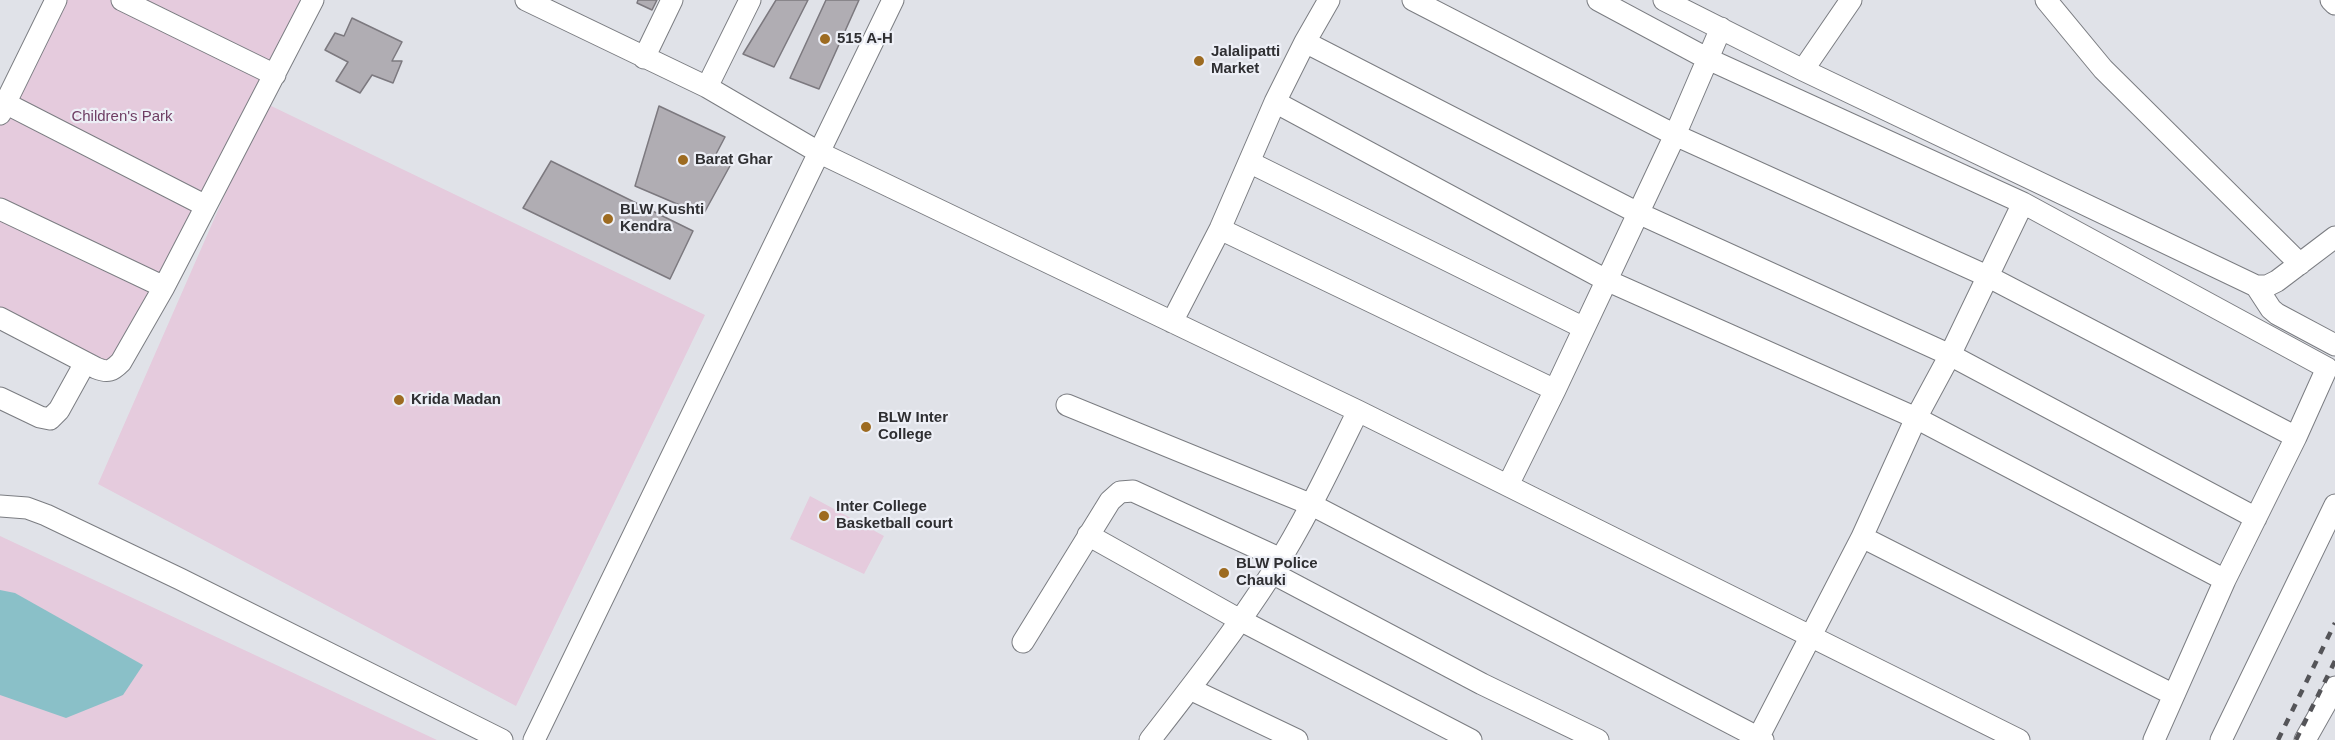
<!DOCTYPE html>
<html>
<head>
<meta charset="utf-8">
<style>
	body { margin:0 }
	canvas { display:block; background:#e0e2e8 }
</style>
</head>
<body>
<canvas width="2335" height="740"></canvas>
<script>
const ctx = document.querySelector('canvas').getContext('2d');
ctx.lineJoin = 'round';
function paint(path, color) {
  ctx.fillStyle = color;
  ctx.fill(path, 'evenodd');
}
function strokePath(path, color, width, dash) {
  ctx.strokeStyle = color;
  ctx.lineWidth = width;
  ctx.lineCap = dash ? 'butt' : 'round';
  ctx.setLineDash(dash || []);
  ctx.stroke(path);
}
function label(font, color, halo, rows, align = 'center') {
  ctx.font = font + ' Arial,sans-serif';
  ctx.lineWidth = 4.5;
  ctx.setLineDash([]);
  ctx.textBaseline = 'middle';
  ctx.strokeStyle = halo;
  ctx.fillStyle = color;
  for (const [text, x, y, turn = 0] of rows) {
    ctx.save();
    ctx.translate(x, y);
    ctx.rotate((+turn || 0) * Math.PI / 180);
    ctx.textAlign = isNaN(turn) ? turn : align;
    if (halo) ctx.strokeText(text, 0, 0);
    ctx.fillText(text, 0, 0);
    ctx.restore();
  }
}
paint(new Path2D(`
	M 56,0 L 311,0 L 113,370 L 0,315 L 0,114 Z
	M 265,103 L 705,315 L 516,706 L 98,484 Z
	M 810,496 L 884,536 L 864,574 L 790,539 Z
	M 0,536 L 437,740 L 0,740 Z`), '#e5cbdd');
paint(new Path2D(`
	M 0,590 L 15,593 L 143,665 L 123,695 L 66,718 L 0,695 Z`), '#8ac0c8');
const building = new Path2D(`
	M 638,0 L 657,0 L 652,10 L 637,3 Z
	M 776,0 L 808,0 L 774,67 L 743,54 Z
	M 826,0 L 859,0 L 819,89 L 790,78 Z
	M 352,18 L 402,42 L 392,61 L 402,61 L 393,83 L 372,75 L 360,93 L 336,81 L 348,62 L 325,50 L 335,33 L 344,36 Z
	M 659,106 L 725,137 L 715,156 L 731,164 L 703,215 L 635,186 Z
	M 551,161 L 693,231 L 670,279 L 523,208 Z`);
paint(building, '#b0adb3');
strokePath(building, '#7c797f', 1.5);
const minor = new Path2D(`
	M 122,0 L 275,75
	M 526,0 L 707,87 L 820,153 L 1358,411 L 2019,740
	M 1329,0 L 1305,42 L 1638,213 L 1950,355 L 2256,518
	M 1413,0 L 1675,135 L 1987,276 L 2296,437
	M 1598,0 L 1708,59 L 2023,203 L 2327,368 L 2296,437 L 2225,580 L 2154,740
	M 1664,0 L 1803,70 L 2256,286 L 2267,286 L 2277,281 L 2335,237
	M 2046,0 L 2103,69 L 2300,264
	M 2331,0 L 2335,4
	M 644,58 L 672,0
	M 1803,70 L 1851,0
	M 707,87 L 750,0
	M 1275,102 L 1606,280 L 1916,418 L 2225,580
	M 5,103 L 206,206
	M 0,114 L 56,0
	M 1249,162 L 1584,328
	M 0,209 L 164,287
	M 1220,229 L 1555,390
	M 2256,286 L 2271,309 L 2277,314 L 2335,345
	M 0,318 L 96,368 C 108,373 112,371 121,362 L 164,287 L 313,0
	M 1172,322 L 1220,229 L 1275,102 L 1305,42
	M 0,398 L 40,417 L 50,419 L 59,410 L 85,363
	M 1067,405 L 1312,505 L 1763,740
	M 1508,485 L 1555,390 L 1675,135 L 1721,28
	M 0,506 L 27,508 L 46,515 L 180,579 L 502,740
	M 1088,535 L 1240,620 L 1471,740
	M 1862,537 L 2174,695
	M 1272,573 L 1482,684 L 1598,740
	M 1023,642 L 1110,501 L 1120,492 L 1133,491 L 1281,559
	M 1190,689 L 1297,740
	M 534,740 L 893,0
	M 1150,740 C 1192,686 1235,631 1272,573 C 1305,521 1331,466 1358,411
	M 1757,740 L 1862,537 L 1916,418 L 1950,355 L 2023,203
	M 2221,740 L 2335,505
	M 2305,740 L 2335,687`);
strokePath(minor, '#7b7d82', 23);
strokePath(minor, '#fff', 21);
strokePath(new Path2D(`
	M 2278,740 L 2335,623
	M 2296,740 L 2335,661`), '#545458', 4.5, [8, 8]);
for (const [x, y, r, color] of [
	[825,39,6,"#9d6b21"],
	[1199,61,6,"#9d6b21"],
	[683,160,6,"#9d6b21"],
	[608,219,6,"#9d6b21"],
	[399,400,6,"#9d6b21"],
	[866,427,6,"#9d6b21"],
	[824,516,6,"#9d6b21"],
	[1224,573,6,"#9d6b21"]
]) {
  const dot = new Path2D();
  dot.arc(x, y, r, 0, 2 * Math.PI);
  ctx.fillStyle = color;
  ctx.fill(dot);
  strokePath(dot, '#edeff6', 2);
}
label('bold 15px', '#2f2f32', '#edeff6', [
	["515 A-H",837,39],
	["Jalalipatti",1211,52],
	["Market",1211,69],
	["Barat Ghar",695,160],
	["BLW Kushti",620,210],
	["Kendra",620,227],
	["Krida Madan",411,400],
	["BLW Inter",878,418],
	["College",878,435],
	["Inter College",836,507],
	["Basketball court",836,524],
	["BLW Police",1236,564],
	["Chauki",1236,581]
], 'left');
label('15px', '#6e3d63', '#edeff6', [
	["Children's Park",122,117]
]);
</script>
</body>
</html>
